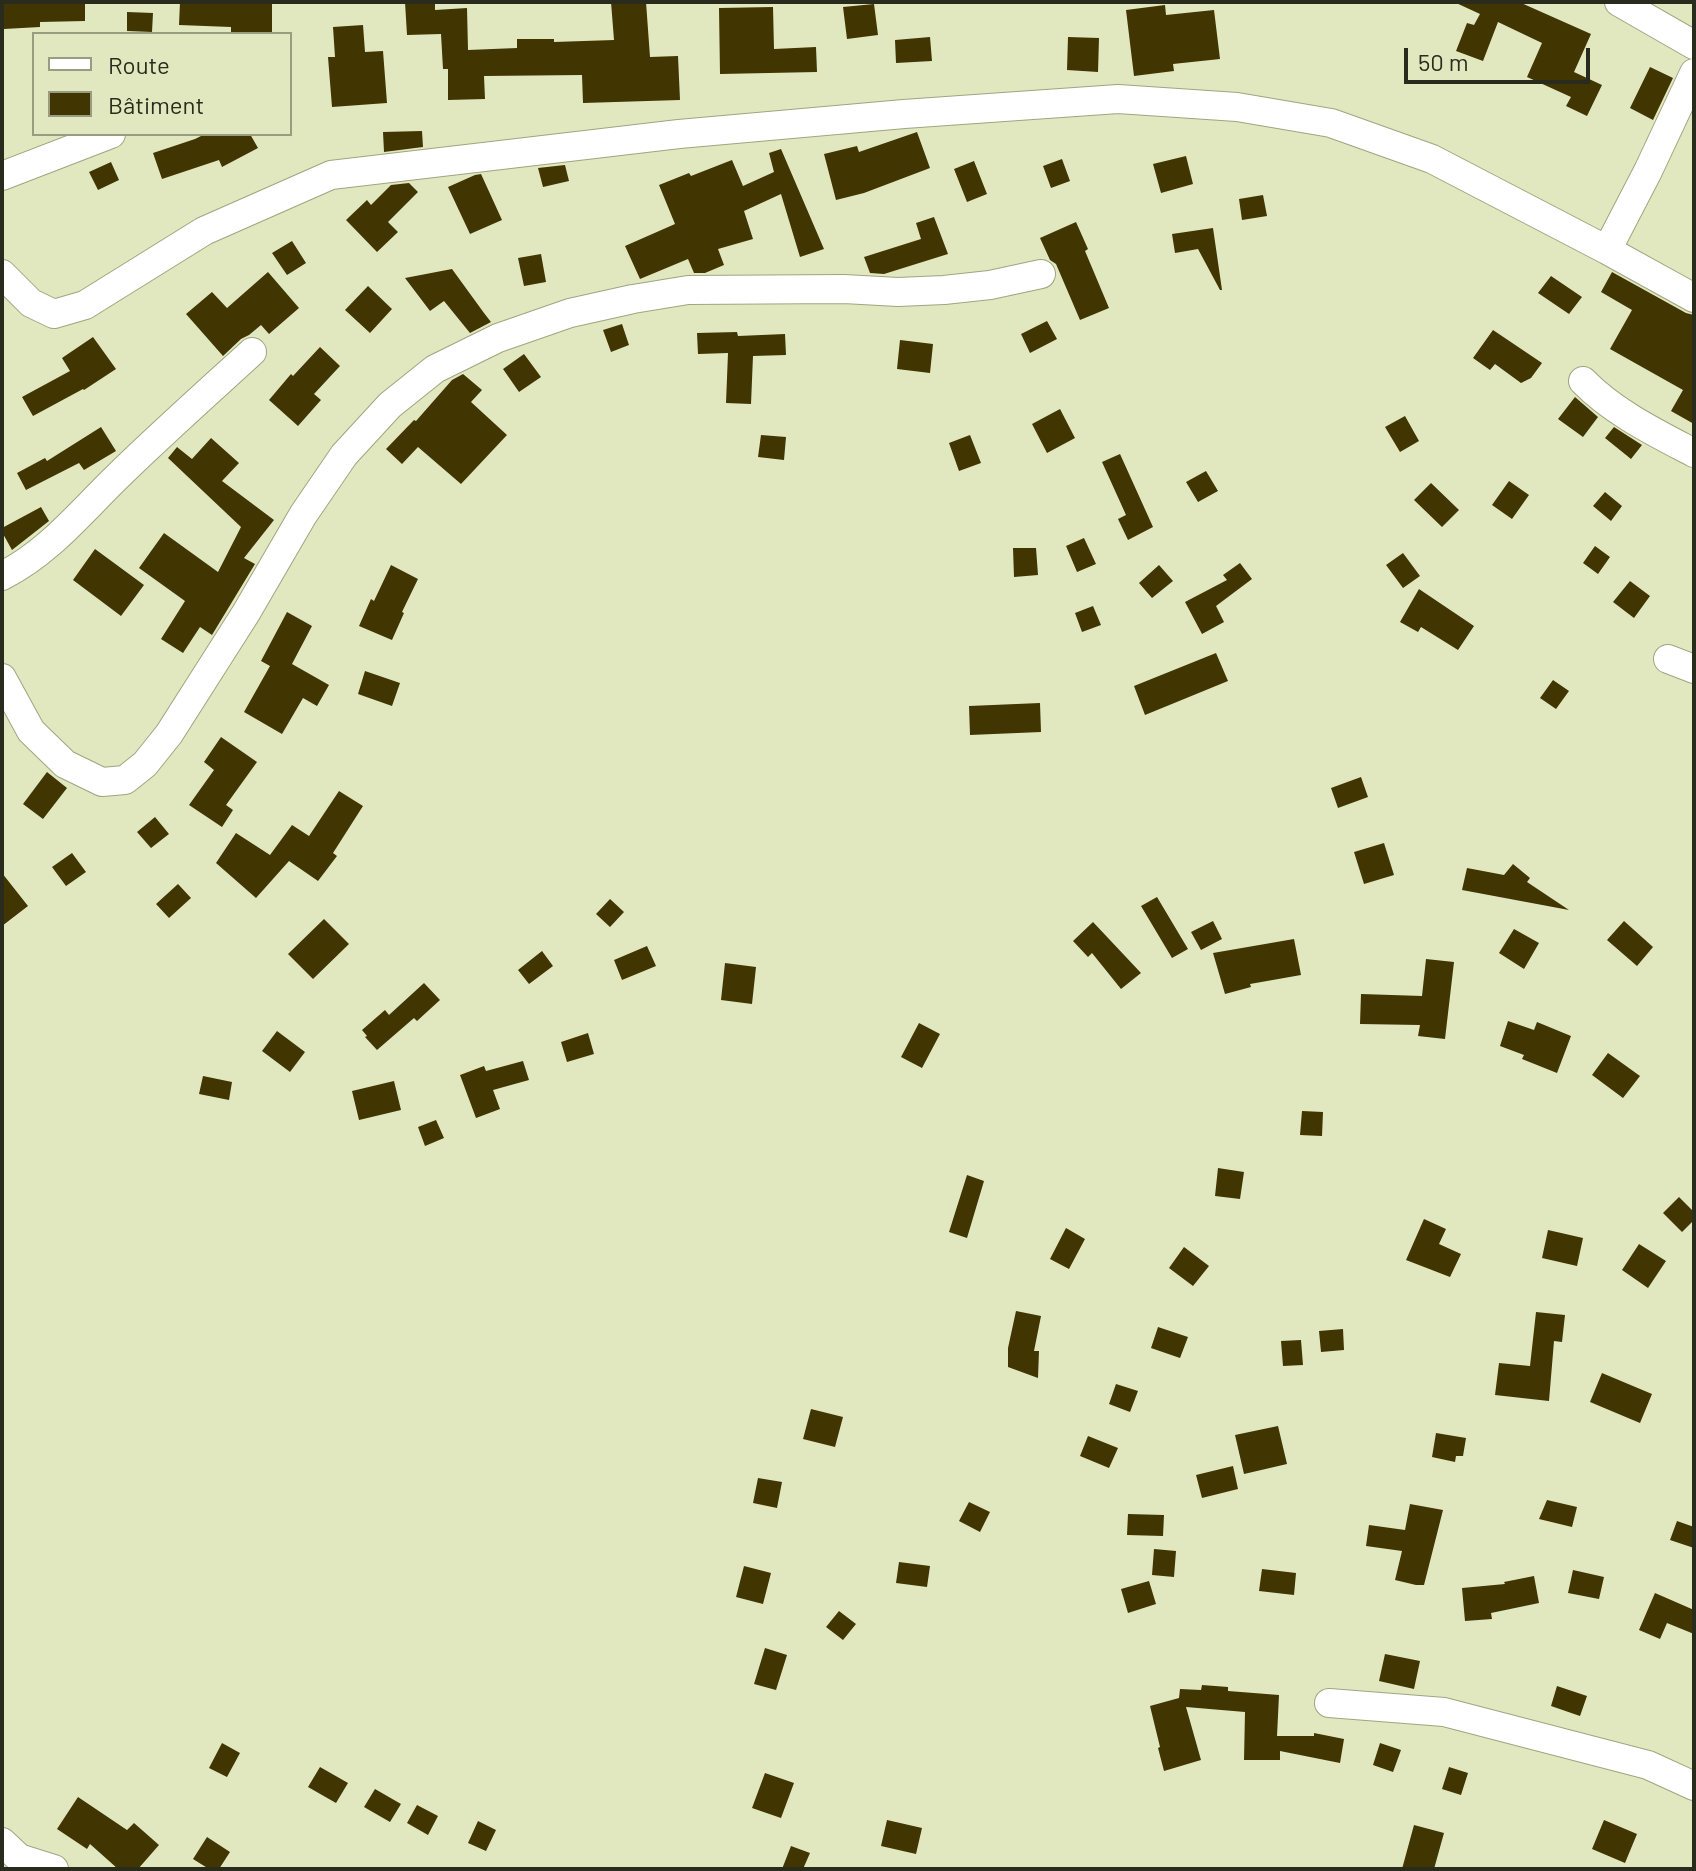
<!DOCTYPE html>
<html>
<head>
<meta charset="utf-8">
<style>
	body { margin:0 }
	#map { position:relative; width:1696px; height:1871px; overflow:hidden; background:#e1e8c0; font-family:Barlow,sans-serif }
	canvas { display:block }
	.frame { position:absolute; inset:0; border:4px solid #292c1c; pointer-events:none }
	.legend { position:absolute; left:32px; top:32px; width:260px; height:104px; box-sizing:border-box; background:#e1e8c0; border:2px solid #979d7e; margin:0; padding:10px 14px; list-style:none; font-size:24px; color:#292c1c }
	.legend li { display:flex; align-items:center; gap:16px; height:40px }
	.legend b { width:40px; border:2px solid #979d7e }
	.scale { position:absolute; left:1404px; top:48px; width:186px; height:36px; box-sizing:border-box; border:4px solid #292c1c; border-top:0; padding-left:10px; font-size:24px; line-height:28px; white-space:nowrap; color:#292c1c; -webkit-text-stroke:6px #e1e8c0; paint-order:stroke }
</style>
</head>
<body>
<div id="map">
<canvas width="1696" height="1871"></canvas>
<div class="frame"></div>
<ul class="legend">
<li><b style="height:10px;background:#fff"></b>Route</li>
<li><b style="height:22px;background:#413501"></b>Bâtiment</li>
</ul>
<div class="scale">50 m</div>
</div>
<script>
const ctx = document.querySelector('canvas').getContext('2d');
ctx.lineJoin = 'round';
function paint(path, color) {
  ctx.fillStyle = color;
  ctx.fill(path, 'evenodd');
}
function strokePath(path, color, width, dash) {
  ctx.strokeStyle = color;
  ctx.lineWidth = width;
  ctx.lineCap = dash ? 'butt' : 'round';
  ctx.setLineDash(dash || []);
  ctx.stroke(path);
}
paint(new Path2D(`
	M 3,2 L 85,2 L 85,21 L 40,22 L 40,27 L 4,29 Z
	M 180,2 L 272,2 L 272,34 L 231,34 L 231,27 L 179,25 Z
	M 405,2 L 435,2 L 435,10 L 467,8 L 468,50 L 517,48 L 517,39 L 554,39 L 554,42 L 614,40 L 611,2 L 646,2 L 650,57 L 678,56 L 680,100 L 583,103 L 582,75 L 484,76 L 485,99 L 448,100 L 448,69 L 443,69 L 441,34 L 407,35 Z
	M 1454,2 L 1519,2 L 1591,34 L 1574,72 L 1602,85 L 1587,116 L 1566,106 L 1571,97 L 1527,77 L 1542,43 L 1498,22 L 1483,61 L 1456,51 L 1467,23 L 1474,25 L 1480,14 Z
	M 874,4 L 878,35 L 847,39 L 843,7 Z
	M 1165,5 L 1166,15 L 1214,10 L 1220,59 L 1173,64 L 1174,71 L 1134,76 L 1126,10 Z
	M 773,7 L 774,49 L 816,47 L 817,72 L 720,74 L 719,8 Z
	M 127,12 L 153,13 L 152,32 L 127,31 Z
	M 363,25 L 365,52 L 383,51 L 387,103 L 332,107 L 328,57 L 335,57 L 333,27 Z
	M 930,37 L 932,61 L 896,63 L 895,40 Z
	M 1068,37 L 1099,38 L 1098,72 L 1067,70 Z
	M 1650,67 L 1673,78 L 1653,120 L 1630,108 Z
	M 422,131 L 423,147 L 384,152 L 383,132 Z
	M 917,132 L 930,168 L 864,193 L 836,200 L 824,154 L 857,146 L 859,152 Z
	M 205,134 L 250,134 L 258,148 L 222,167 L 219,160 L 162,179 L 153,153 L 195,139 Z
	M 781,149 L 824,249 L 800,257 L 781,194 L 744,211 L 753,239 L 718,249 L 724,265 L 705,273 L 694,273 L 688,259 L 640,279 L 625,246 L 675,224 L 659,185 L 689,173 L 691,176 L 732,160 L 743,186 L 774,172 L 769,153 Z
	M 1186,156 L 1193,184 L 1161,193 L 1153,164 Z
	M 1062,159 L 1070,181 L 1051,188 L 1043,166 Z
	M 974,161 L 987,194 L 967,202 L 954,169 Z
	M 111,162 L 119,180 L 98,190 L 89,172 Z
	M 565,165 L 569,181 L 543,187 L 538,168 Z
	M 481,174 L 502,220 L 470,234 L 448,187 L 475,175 Z
	M 409,183 L 418,192 L 388,222 L 398,232 L 377,252 L 346,220 L 367,200 L 371,205 L 391,185 Z
	M 1263,195 L 1267,216 L 1242,220 L 1239,199 Z
	M 934,217 L 948,254 L 884,274 L 870,273 L 864,257 L 921,239 L 916,223 Z
	M 1076,222 L 1088,249 L 1085,251 L 1109,308 L 1080,320 L 1056,264 L 1050,260 L 1040,238 Z
	M 1213,228 L 1222,290 L 1220,290 L 1198,249 L 1175,253 L 1172,234 Z
	M 292,241 L 306,263 L 287,275 L 272,253 Z
	M 541,254 L 546,282 L 524,286 L 518,258 Z
	M 452,269 L 484,313 L 491,322 L 470,333 L 444,301 L 430,311 L 405,278 Z
	M 268,272 L 299,308 L 269,334 L 261,325 L 249,335 L 241,339 L 223,356 L 186,314 L 212,292 L 227,308 Z
	M 1612,272 L 1686,313 L 1694,315 L 1694,424 L 1671,411 L 1683,390 L 1610,349 L 1632,310 L 1601,292 Z
	M 1551,276 L 1582,297 L 1569,314 L 1538,293 Z
	M 368,286 L 392,309 L 370,333 L 345,310 Z
	M 1047,321 L 1057,339 L 1030,353 L 1021,334 Z
	M 622,324 L 629,345 L 611,352 L 603,330 Z
	M 1493,330 L 1542,363 L 1531,378 L 1521,383 L 1495,364 L 1490,370 L 1473,358 Z
	M 737,332 L 738,336 L 785,334 L 786,355 L 753,356 L 751,404 L 726,403 L 728,353 L 698,354 L 697,333 Z
	M 93,337 L 116,369 L 84,390 L 83,389 L 33,416 L 22,397 L 70,371 L 62,358 Z
	M 900,340 L 933,344 L 930,373 L 897,369 Z
	M 320,347 L 340,366 L 314,394 L 321,400 L 298,426 L 269,400 L 291,374 L 293,376 Z
	M 524,354 L 541,377 L 519,392 L 503,369 Z
	M 463,374 L 482,390 L 471,402 L 507,435 L 461,484 L 418,447 L 402,464 L 386,449 L 414,420 L 416,421 L 452,380 Z
	M 1575,397 L 1598,417 L 1583,437 L 1558,419 Z
	M 1060,409 L 1075,438 L 1047,453 L 1032,424 Z
	M 1405,416 L 1419,441 L 1400,452 L 1385,427 Z
	M 101,427 L 116,451 L 84,470 L 79,463 L 26,490 L 17,473 L 45,458 L 47,461 Z
	M 1614,427 L 1642,445 L 1631,459 L 1605,438 Z
	M 761,435 L 786,437 L 784,460 L 758,457 Z
	M 970,435 L 981,463 L 959,471 L 949,443 Z
	M 211,438 L 239,463 L 222,481 L 274,520 L 244,558 L 255,564 L 212,635 L 200,627 L 183,653 L 161,639 L 185,601 L 139,568 L 164,533 L 218,572 L 241,527 L 168,458 L 177,447 L 192,459 Z
	M 1120,454 L 1153,527 L 1128,540 L 1118,519 L 1126,515 L 1102,462 Z
	M 1206,471 L 1218,491 L 1198,502 L 1186,482 Z
	M 1509,481 L 1529,495 L 1512,519 L 1492,505 Z
	M 1431,483 L 1459,510 L 1442,527 L 1414,500 Z
	M 1605,492 L 1622,506 L 1611,521 L 1593,506 Z
	M 41,507 L 49,521 L 12,550 L 2,532 L 2,528 Z
	M 1084,538 L 1096,564 L 1077,572 L 1066,546 Z
	M 1595,546 L 1610,557 L 1598,574 L 1583,563 Z
	M 1013,548 L 1036,548 L 1038,575 L 1014,577 Z
	M 95,549 L 144,585 L 121,616 L 73,580 Z
	M 1403,553 L 1420,576 L 1403,588 L 1386,565 Z
	M 1240,563 L 1252,579 L 1216,606 L 1224,622 L 1202,634 L 1185,602 L 1227,580 L 1223,575 Z
	M 391,565 L 418,579 L 402,612 L 404,613 L 392,640 L 359,626 L 371,599 L 374,601 Z
	M 1159,565 L 1173,581 L 1152,598 L 1139,583 Z
	M 1630,581 L 1650,596 L 1634,618 L 1613,602 Z
	M 1419,589 L 1474,626 L 1458,650 L 1421,627 L 1418,632 L 1400,622 Z
	M 1093,606 L 1101,625 L 1082,632 L 1075,613 Z
	M 287,612 L 312,626 L 292,664 L 329,685 L 317,706 L 303,698 L 282,734 L 244,712 L 270,666 L 261,661 Z
	M 1216,653 L 1228,681 L 1145,715 L 1134,686 Z
	M 365,671 L 400,683 L 392,706 L 358,694 Z
	M 1553,680 L 1569,691 L 1556,709 L 1540,698 Z
	M 1040,703 L 1041,732 L 970,735 L 969,706 Z
	M 221,737 L 257,762 L 226,805 L 233,810 L 222,827 L 189,805 L 214,770 L 204,762 Z
	M 47,772 L 67,788 L 43,819 L 23,804 Z
	M 1361,777 L 1368,797 L 1338,808 L 1331,788 Z
	M 339,791 L 363,806 L 333,853 L 337,856 L 318,881 L 289,861 L 256,898 L 216,863 L 236,833 L 270,855 L 292,825 L 309,836 Z
	M 155,817 L 169,834 L 151,848 L 137,832 Z
	M 1384,843 L 1394,875 L 1364,884 L 1354,852 Z
	M 72,853 L 86,872 L 66,886 L 52,867 Z
	M 1513,864 L 1530,878 L 1527,882 L 1569,910 L 1462,890 L 1467,868 L 1504,875 Z
	M 2,873 L 28,906 L 2,926 Z
	M 178,884 L 191,898 L 169,918 L 156,904 Z
	M 1157,897 L 1188,949 L 1172,958 L 1141,906 Z
	M 610,899 L 624,912 L 610,927 L 596,914 Z
	M 324,919 L 349,944 L 313,979 L 288,954 Z
	M 1213,921 L 1222,939 L 1201,950 L 1191,932 Z
	M 1624,921 L 1653,947 L 1637,966 L 1607,940 Z
	M 1093,922 L 1141,973 L 1121,989 L 1092,953 L 1088,957 L 1073,941 Z
	M 1514,929 L 1539,943 L 1524,969 L 1499,953 Z
	M 1294,939 L 1301,975 L 1250,984 L 1251,987 L 1225,994 L 1213,953 Z
	M 647,946 L 656,966 L 622,980 L 614,960 Z
	M 542,951 L 553,966 L 529,984 L 518,970 Z
	M 1426,959 L 1454,962 L 1445,1039 L 1418,1036 L 1420,1025 L 1360,1024 L 1361,994 L 1422,996 Z
	M 725,963 L 756,967 L 752,1004 L 721,1000 Z
	M 424,983 L 440,1000 L 417,1021 L 414,1018 L 377,1050 L 365,1037 L 367,1036 L 362,1030 L 385,1010 L 389,1015 Z
	M 1508,1021 L 1534,1030 L 1537,1022 L 1571,1036 L 1557,1073 L 1522,1059 L 1524,1055 L 1500,1046 Z
	M 919,1023 L 940,1034 L 922,1068 L 901,1057 Z
	M 277,1031 L 305,1052 L 290,1072 L 262,1051 Z
	M 588,1033 L 594,1054 L 567,1062 L 561,1042 Z
	M 1608,1053 L 1640,1076 L 1623,1098 L 1592,1075 Z
	M 523,1061 L 529,1080 L 493,1090 L 500,1109 L 476,1118 L 460,1075 L 484,1066 L 486,1071 Z
	M 203,1076 L 232,1082 L 229,1100 L 199,1094 Z
	M 394,1081 L 401,1110 L 359,1120 L 352,1091 Z
	M 1302,1111 L 1323,1112 L 1322,1136 L 1300,1135 Z
	M 436,1120 L 444,1138 L 425,1146 L 418,1127 Z
	M 1218,1168 L 1244,1172 L 1240,1199 L 1215,1196 Z
	M 967,1175 L 984,1181 L 967,1238 L 949,1232 Z
	M 1679,1197 L 1694,1212 L 1694,1220 L 1682,1232 L 1663,1213 Z
	M 1424,1219 L 1446,1229 L 1439,1244 L 1461,1254 L 1450,1277 L 1406,1260 Z
	M 1066,1228 L 1085,1239 L 1069,1269 L 1050,1259 Z
	M 1548,1230 L 1583,1238 L 1577,1266 L 1542,1258 Z
	M 1639,1244 L 1666,1261 L 1648,1288 L 1622,1270 Z
	M 1184,1247 L 1209,1266 L 1193,1286 L 1169,1268 Z
	M 1016,1311 L 1041,1316 L 1034,1351 L 1039,1351 L 1038,1378 L 1008,1367 L 1008,1348 Z
	M 1536,1312 L 1565,1315 L 1562,1342 L 1554,1341 L 1549,1401 L 1495,1395 L 1499,1363 L 1530,1366 Z
	M 1158,1327 L 1188,1337 L 1180,1358 L 1151,1348 Z
	M 1343,1329 L 1344,1350 L 1321,1352 L 1319,1331 Z
	M 1301,1340 L 1303,1365 L 1283,1366 L 1281,1341 Z
	M 1602,1373 L 1652,1394 L 1640,1423 L 1590,1402 Z
	M 1116,1384 L 1138,1391 L 1130,1412 L 1109,1404 Z
	M 811,1409 L 843,1417 L 835,1447 L 803,1439 Z
	M 1278,1426 L 1287,1464 L 1244,1474 L 1235,1435 Z
	M 1436,1433 L 1466,1438 L 1463,1456 L 1456,1456 L 1455,1462 L 1432,1457 Z
	M 1088,1436 L 1118,1448 L 1109,1468 L 1080,1456 Z
	M 1233,1466 L 1238,1489 L 1202,1498 L 1196,1475 Z
	M 758,1478 L 782,1482 L 777,1508 L 753,1503 Z
	M 1547,1500 L 1577,1507 L 1572,1527 L 1539,1519 Z
	M 969,1502 L 990,1512 L 980,1532 L 959,1521 Z
	M 1410,1504 L 1443,1510 L 1424,1585 L 1416,1585 L 1395,1580 L 1402,1551 L 1366,1546 L 1369,1525 L 1405,1530 Z
	M 1128,1514 L 1164,1515 L 1163,1536 L 1127,1535 Z
	M 1677,1521 L 1694,1527 L 1694,1548 L 1670,1540 Z
	M 1154,1549 L 1176,1551 L 1174,1577 L 1152,1575 Z
	M 899,1562 L 930,1566 L 927,1587 L 896,1583 Z
	M 744,1566 L 771,1573 L 763,1604 L 736,1597 Z
	M 1262,1569 L 1296,1573 L 1294,1595 L 1259,1591 Z
	M 1573,1570 L 1604,1577 L 1599,1599 L 1568,1593 Z
	M 1534,1576 L 1539,1603 L 1491,1613 L 1492,1619 L 1465,1621 L 1462,1588 L 1505,1584 L 1504,1582 Z
	M 1149,1581 L 1156,1604 L 1128,1613 L 1121,1589 Z
	M 1655,1593 L 1694,1610 L 1694,1634 L 1667,1623 L 1660,1639 L 1639,1630 Z
	M 839,1611 L 856,1624 L 843,1640 L 826,1627 Z
	M 765,1648 L 787,1655 L 776,1690 L 754,1684 Z
	M 1385,1654 L 1420,1661 L 1414,1689 L 1379,1681 Z
	M 1202,1685 L 1228,1687 L 1228,1691 L 1279,1695 L 1277,1736 L 1314,1736 L 1314,1733 L 1344,1739 L 1340,1763 L 1280,1751 L 1280,1760 L 1244,1760 L 1245,1712 L 1186,1707 L 1201,1760 L 1164,1771 L 1158,1748 L 1160,1747 L 1150,1706 L 1179,1698 L 1180,1689 L 1201,1690 Z
	M 1557,1686 L 1587,1696 L 1580,1716 L 1551,1706 Z
	M 222,1743 L 240,1753 L 227,1777 L 209,1768 Z
	M 1380,1743 L 1401,1750 L 1393,1772 L 1373,1765 Z
	M 320,1767 L 348,1783 L 336,1803 L 308,1787 Z
	M 1449,1767 L 1468,1773 L 1461,1795 L 1442,1789 Z
	M 765,1773 L 794,1783 L 781,1818 L 752,1808 Z
	M 375,1789 L 401,1804 L 390,1822 L 364,1807 Z
	M 78,1797 L 127,1830 L 134,1823 L 159,1845 L 138,1869 L 118,1869 L 90,1844 L 87,1849 L 57,1829 Z
	M 417,1805 L 438,1816 L 428,1835 L 407,1823 Z
	M 887,1820 L 922,1828 L 916,1854 L 881,1846 Z
	M 1604,1820 L 1637,1834 L 1625,1863 L 1592,1849 Z
	M 478,1821 L 496,1830 L 486,1851 L 468,1843 Z
	M 1414,1825 L 1444,1833 L 1434,1869 L 1402,1869 Z
	M 207,1837 L 230,1852 L 219,1869 L 209,1869 L 193,1859 Z
	M 791,1846 L 810,1853 L 803,1869 L 782,1869 Z`), '#413501');
const minor = new Path2D(`
	M 1619,2 L 1694,45
	M 2,176 L 111,134
	M 1607,250 L 1648,171 L 1694,73
	M 2,274 L 31,303 L 54,314 L 85,305 L 204,231 L 331,175 L 679,134 L 904,114 L 1118,99 L 1237,107 L 1331,123 L 1432,159 L 1607,250 L 1694,298
	M 1583,381 C 1613,412 1656,433 1694,453
	M 2,576 C 48,553 81,512 117,477 C 161,434 207,393 252,352
	M 1668,659 L 1694,669
	M 2,678 L 31,731 L 65,764 L 102,782 L 125,780 L 145,764 L 169,734 L 246,613 L 303,515 L 344,455 L 390,405 L 435,369 L 498,338 L 570,313 L 633,299 L 688,290 L 844,289 L 898,292 L 944,290 L 990,285 L 1041,274
	M 1329,1703 L 1444,1712 L 1648,1765 L 1694,1786
	M 2,1842 L 19,1858 L 54,1869`);
strokePath(minor, '#9fa57f', 30);
strokePath(minor, '#fff', 28);
</script>
</body>
</html>
